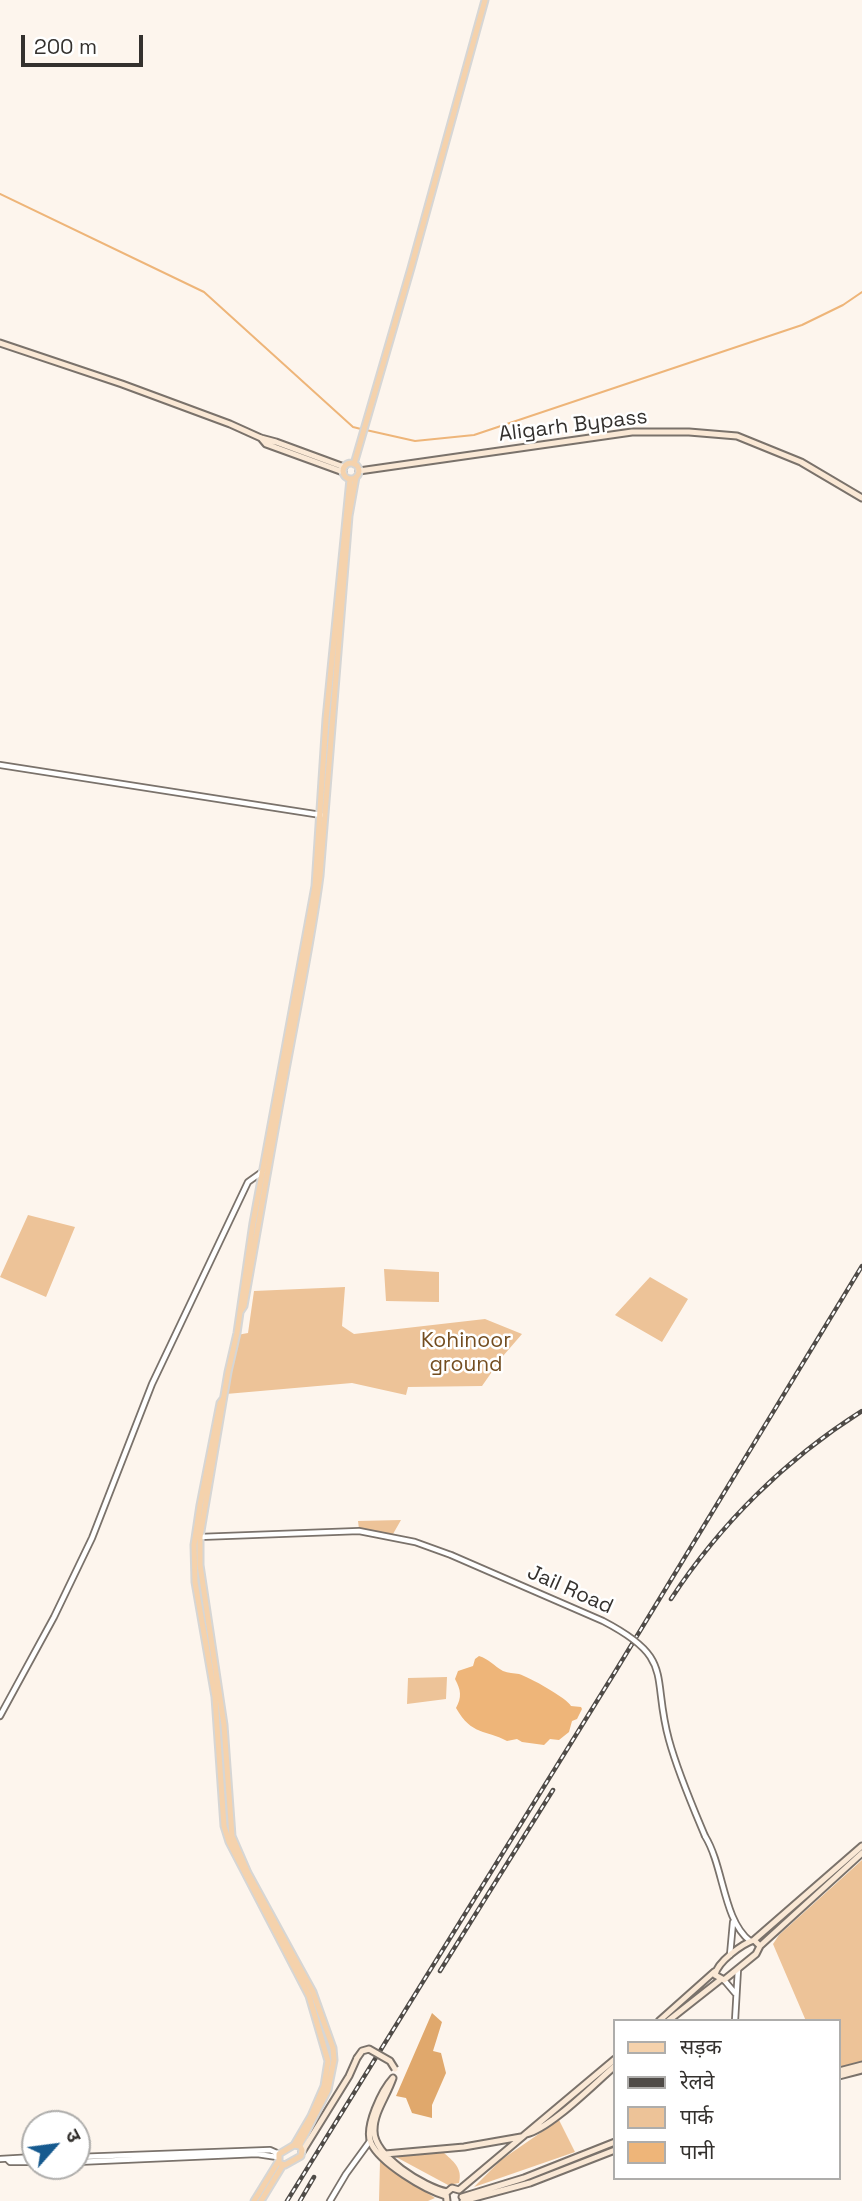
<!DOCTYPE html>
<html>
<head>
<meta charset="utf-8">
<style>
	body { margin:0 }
	#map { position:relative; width:862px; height:2201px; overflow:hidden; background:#fdf5ed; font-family:"Space Grotesk","Noto Sans Devanagari",sans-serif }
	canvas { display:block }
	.legend { position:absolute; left:613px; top:2019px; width:228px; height:161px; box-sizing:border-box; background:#fff; border:2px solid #aeadab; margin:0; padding:9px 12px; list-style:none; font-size:21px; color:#34312e }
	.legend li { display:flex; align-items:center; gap:14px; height:35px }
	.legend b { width:35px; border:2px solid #aeadab }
	.north { position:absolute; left:21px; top:2110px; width:70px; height:70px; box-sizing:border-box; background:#fff; border:2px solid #aeadab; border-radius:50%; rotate:62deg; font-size:19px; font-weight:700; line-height:28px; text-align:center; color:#34312e }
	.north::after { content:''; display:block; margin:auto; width:24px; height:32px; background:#165a8f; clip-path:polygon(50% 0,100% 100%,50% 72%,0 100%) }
	.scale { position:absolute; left:21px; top:35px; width:122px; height:32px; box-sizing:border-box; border:4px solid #34312e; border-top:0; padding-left:9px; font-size:21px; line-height:24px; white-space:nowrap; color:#34312e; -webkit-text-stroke:5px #fff; paint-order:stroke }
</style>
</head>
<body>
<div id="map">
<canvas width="862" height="2201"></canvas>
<ul class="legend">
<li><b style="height:9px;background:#f5d2ac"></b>सड़क</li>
<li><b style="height:9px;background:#4f4b47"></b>रेलवे</li>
<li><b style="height:19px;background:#edc398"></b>पार्क</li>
<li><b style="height:19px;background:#eeb579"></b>पानी</li>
</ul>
<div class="north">उ</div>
<div class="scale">200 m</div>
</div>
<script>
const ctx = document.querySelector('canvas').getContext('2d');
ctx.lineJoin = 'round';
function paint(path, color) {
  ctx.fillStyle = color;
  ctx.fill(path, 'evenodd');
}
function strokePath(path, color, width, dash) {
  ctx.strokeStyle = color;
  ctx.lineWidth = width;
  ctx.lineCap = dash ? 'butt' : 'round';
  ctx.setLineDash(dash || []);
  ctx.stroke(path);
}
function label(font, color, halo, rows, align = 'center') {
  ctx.font = font + ' "Space Grotesk",sans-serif';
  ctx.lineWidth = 5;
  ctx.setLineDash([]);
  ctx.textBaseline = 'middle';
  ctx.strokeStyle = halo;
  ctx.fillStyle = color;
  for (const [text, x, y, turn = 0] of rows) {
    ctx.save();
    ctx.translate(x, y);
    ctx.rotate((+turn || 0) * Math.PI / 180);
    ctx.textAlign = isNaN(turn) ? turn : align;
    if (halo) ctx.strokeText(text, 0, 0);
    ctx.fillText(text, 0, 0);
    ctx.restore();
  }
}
paint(new Path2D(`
	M 28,1215 L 75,1227 L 46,1297 L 0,1277 Z
	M 384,1269 L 439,1272 L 439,1302 L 386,1301 Z
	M 650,1277 L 688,1299 L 662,1342 L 615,1315 Z
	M 345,1287 L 342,1326 L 354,1334 L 485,1319 L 522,1334 L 503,1356 L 482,1386 L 408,1387 L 406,1395 L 352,1383 L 226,1394 L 237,1335 L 248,1333 L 254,1291 Z
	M 401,1520 L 393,1534 L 359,1529 L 358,1521 Z
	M 447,1677 L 446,1699 L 407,1704 L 408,1678 Z
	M 862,1860 L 862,2061 L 839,2067 L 839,2021 L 806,2021 L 773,1944 L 779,1935 Z
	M 559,2120 L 575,2152 L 474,2187 L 501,2160 Z
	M 443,2152 C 453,2161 463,2168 459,2183 L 448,2185 L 396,2157 Z
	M 380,2161 L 435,2198 L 428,2201 L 379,2201 Z`), '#edc398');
paint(new Path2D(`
	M 432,2013 L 442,2022 L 433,2051 L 441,2053 L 446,2073 L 432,2105 L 432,2118 L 412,2113 L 406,2098 L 396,2096 Z`), '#e0a86c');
paint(new Path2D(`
	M 479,1656 C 489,1659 494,1666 503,1671 C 508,1673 514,1673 519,1674 C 529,1677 567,1698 571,1706 L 581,1707 L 582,1709 L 577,1719 L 572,1721 L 569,1732 L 559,1740 L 550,1739 L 544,1745 L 522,1742 L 517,1739 L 507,1741 C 485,1729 472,1736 456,1708 C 462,1697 461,1690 455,1679 L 458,1671 L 473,1666 L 475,1659 Z`), '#eeb579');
strokePath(new Path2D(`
	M 0,194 L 204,292 L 353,427 L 361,429
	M 366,430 L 415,441 L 474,435 L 802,325 L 843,305 L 862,292`), '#eeb579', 2);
const tertiary = new Path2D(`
	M 0,765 L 321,815
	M 199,1537 L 359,1531 L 415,1542 L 451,1555
	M 0,1716 L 54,1617 L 92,1538 L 152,1384 L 248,1182 L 262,1172
	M 705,1836 C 724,1867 723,1920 750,1941
	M 730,1955 L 733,1922
	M 724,1980 L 735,1993
	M 735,2021 L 738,1969
	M 77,2157 L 270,2150 L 279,2154
	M 0,2159 L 35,2157
	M 7,2159 L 10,2162 L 35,2162
	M 77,2162 L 257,2154 L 277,2157
	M 330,2201 L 346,2174 L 370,2141`);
const secondary = new Path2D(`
	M 0,343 L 122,384 L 230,424 L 261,438 L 276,442 L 344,467
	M 261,438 L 266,444 L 343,472
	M 359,471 L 632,432 L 689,432 L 737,436 L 801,462 L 862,498
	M 754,1940 L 862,1846
	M 760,1946 L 754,1940 C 742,1944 717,1962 715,1975 L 724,1980 L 756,1954 L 760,1946 L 862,1853
	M 659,2021 L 714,1972
	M 668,2021 L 720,1980
	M 839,2071 L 862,2065
	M 839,2076 L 862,2070
	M 526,2134 C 550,2129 595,2083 615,2066
	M 302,2152 L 349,2076 L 357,2058
	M 385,2154 L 464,2147 L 521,2137
	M 446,2196 C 425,2190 380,2163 371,2143 C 364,2127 382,2090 393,2078 C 387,2096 374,2112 374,2130 C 373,2156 424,2187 447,2192
	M 462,2197 L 524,2178 L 615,2142
	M 447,2201 L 446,2193 L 452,2188 L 459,2190 L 615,2059
	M 463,2201 L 530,2183 L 615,2150`);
const primary = new Path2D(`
	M343 471a8 8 0 1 1 16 0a8 8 0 1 1-16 0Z
	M 354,464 L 411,268 L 485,0
	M 240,1312 L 244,1306 C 260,1217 275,1127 292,1038 C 302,984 313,930 320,876 L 349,516 L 356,477
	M 223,1399 L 220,1403 L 200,1505 L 194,1545 L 195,1582 L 215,1697 L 224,1826 L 229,1842 L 309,1996 L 328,2061 L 324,2086 L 311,2116 L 294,2145
	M 294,2145 L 300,2146 L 302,2150 L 301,2156 L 285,2165 L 279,2163 L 279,2154 Z
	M 299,2146 L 328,2090 L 334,2060 L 333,2048 L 313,1992 L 248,1873 L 232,1836 L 224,1725 L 200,1565 L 200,1537 L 228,1372 L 237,1333 L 253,1223 L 315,886 L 326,719 L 350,479
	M 254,2201 L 278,2162
	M 261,2201 L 283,2165`);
strokePath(tertiary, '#7a726b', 8);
strokePath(secondary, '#7a726b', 9);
strokePath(primary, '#d6d6d5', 9);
strokePath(tertiary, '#fff', 4.5);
strokePath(secondary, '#fae8d5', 5);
strokePath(primary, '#f5d2ac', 5);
const rail = new Path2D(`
	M 671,1599 C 720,1524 786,1459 862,1411
	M 440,1971 L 553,1790
	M 287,2201 L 615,1672 L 862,1266
	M 300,2201 L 314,2177`);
strokePath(rail, '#4f4b47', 4.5);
strokePath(rail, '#fff', 2, [5]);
const tertiaryBridge = new Path2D(`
	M 451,1555 L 603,1621 C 676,1659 651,1675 669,1740 C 678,1773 692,1805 705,1836`);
const secondaryBridge = new Path2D(`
	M 357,2058 L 362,2051 L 369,2049 L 390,2061 L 395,2069`);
strokePath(tertiaryBridge, '#7a726b', 8, []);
strokePath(secondaryBridge, '#7a726b', 9, []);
strokePath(tertiaryBridge, '#fff', 4.5);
strokePath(secondaryBridge, '#fae8d5', 5);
label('21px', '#34312e', '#fff', [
	["Aligarh Bypass",573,426,-7],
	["Jail Road",570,1590,24]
]);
label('21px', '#734d20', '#fff', [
	["Kohinoor",466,1341],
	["ground",466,1365]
]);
</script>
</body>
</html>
